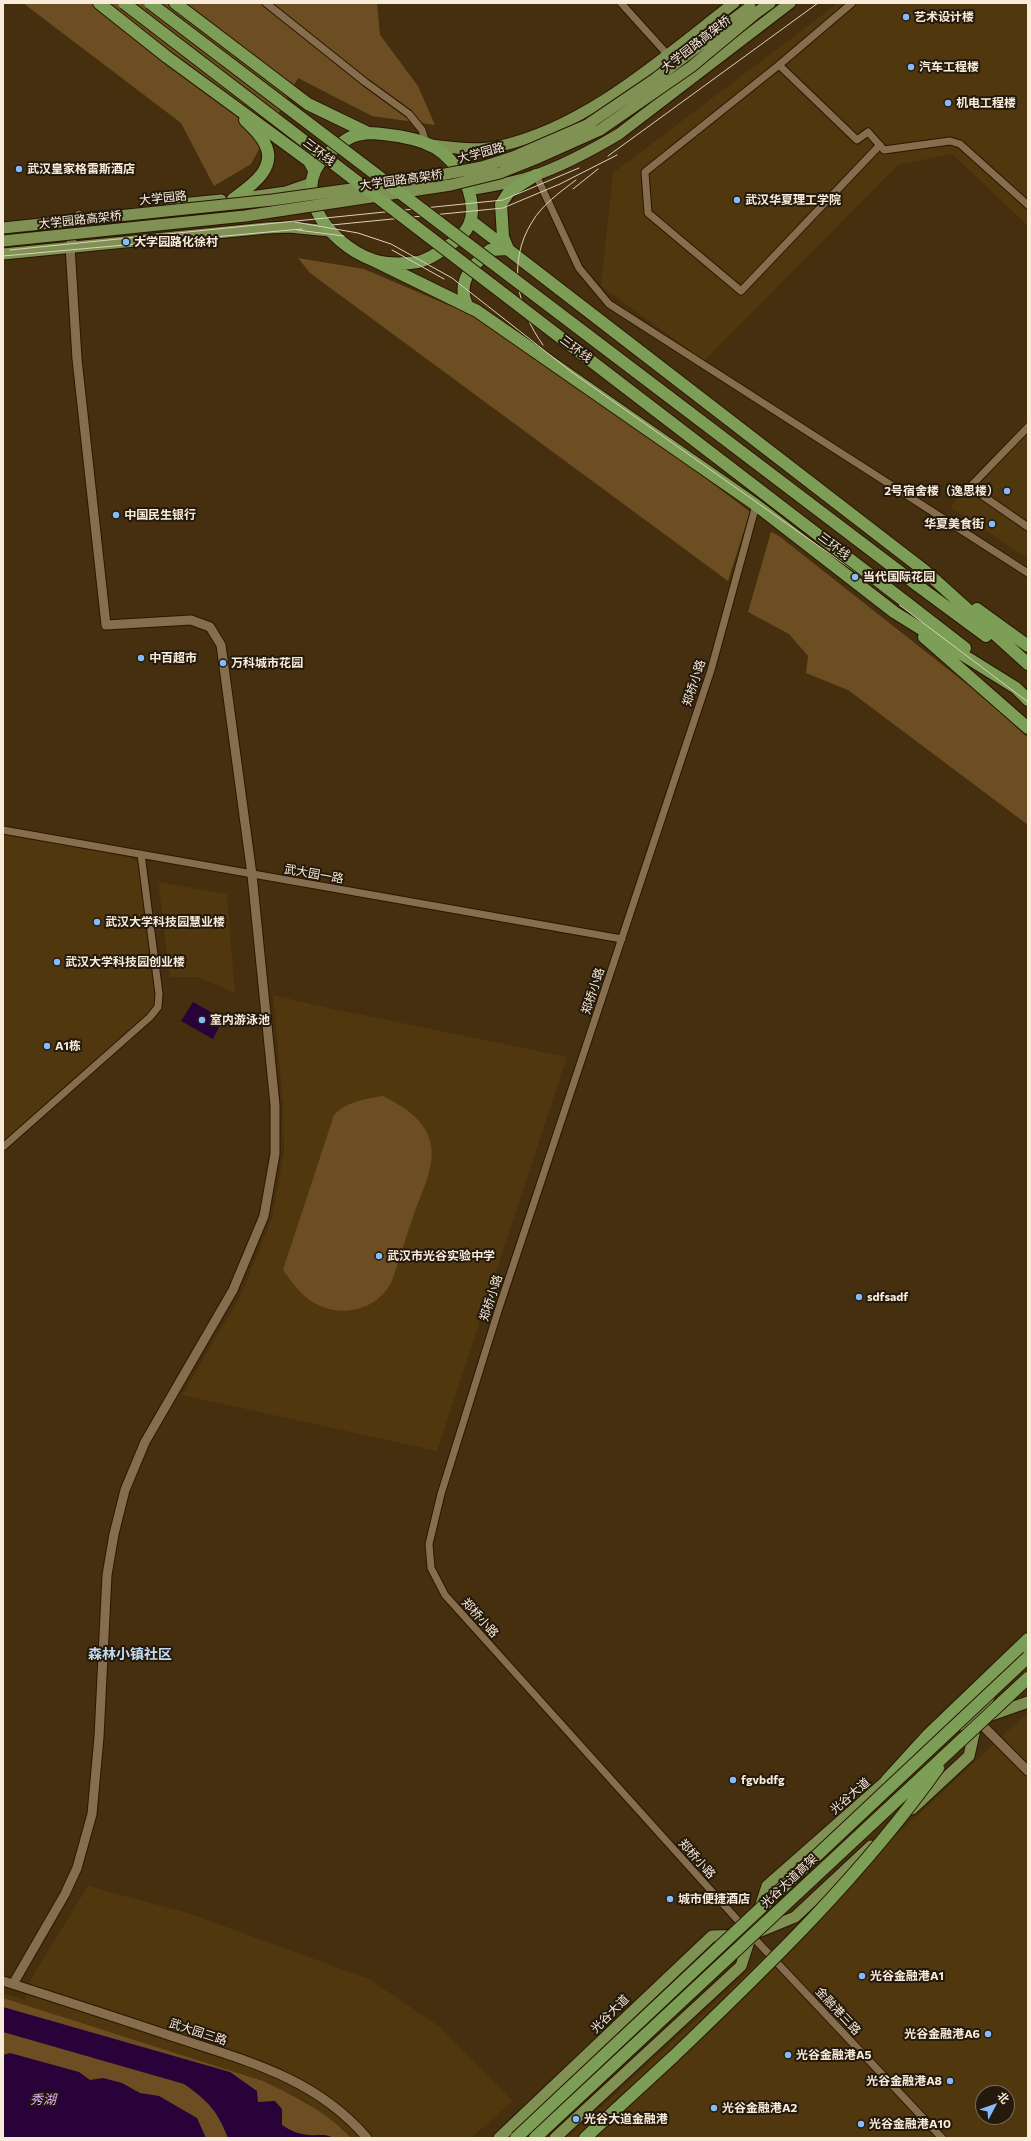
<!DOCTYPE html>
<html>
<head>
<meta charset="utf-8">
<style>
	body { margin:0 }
	#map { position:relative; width:1031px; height:2141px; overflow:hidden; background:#452f0f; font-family:Commissioner,"Noto Sans SC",sans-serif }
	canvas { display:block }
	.frame { position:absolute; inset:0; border:4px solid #f9ebd9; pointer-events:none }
	.north { position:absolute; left:975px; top:2085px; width:40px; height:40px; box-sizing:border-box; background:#23190c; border:1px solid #796d5e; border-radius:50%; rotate:49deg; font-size:11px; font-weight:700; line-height:16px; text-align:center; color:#f9ebd9 }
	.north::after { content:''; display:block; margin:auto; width:14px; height:18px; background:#86bbfb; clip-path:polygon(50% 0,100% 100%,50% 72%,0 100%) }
</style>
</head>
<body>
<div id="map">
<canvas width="1031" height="2141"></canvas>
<div class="frame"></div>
<div class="north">北</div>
</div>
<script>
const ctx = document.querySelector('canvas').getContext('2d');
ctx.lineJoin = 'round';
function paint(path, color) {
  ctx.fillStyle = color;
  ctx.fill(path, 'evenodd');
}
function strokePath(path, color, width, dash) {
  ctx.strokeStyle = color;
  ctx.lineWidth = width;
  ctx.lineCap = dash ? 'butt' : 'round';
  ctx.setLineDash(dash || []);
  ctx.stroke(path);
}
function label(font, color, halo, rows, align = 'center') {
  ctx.font = font + ' Commissioner,"Noto Sans SC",sans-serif';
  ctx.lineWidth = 4;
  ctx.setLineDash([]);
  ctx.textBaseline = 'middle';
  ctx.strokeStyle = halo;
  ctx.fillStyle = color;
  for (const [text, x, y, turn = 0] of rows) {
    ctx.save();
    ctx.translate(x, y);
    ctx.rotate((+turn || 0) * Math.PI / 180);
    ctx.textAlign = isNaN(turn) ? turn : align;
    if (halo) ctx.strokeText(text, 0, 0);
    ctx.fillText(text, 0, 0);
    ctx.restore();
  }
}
paint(new Path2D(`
	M 838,3 L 1028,3 L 1028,226 L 952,154 L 898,165 L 704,361 L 601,286 L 613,173 Z
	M 1028,418 L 1028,559 L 950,507 Z
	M 3,834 L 130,857 L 141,865 L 156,996 L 154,1008 L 149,1015 L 3,1146 Z
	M 158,882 L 227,894 L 235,993 L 198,977 L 170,977 Z
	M 273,995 L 324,1007 L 567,1057 L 437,1451 L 182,1395 L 241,1295 L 272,1218 L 284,1152 L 283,1103 Z
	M 1028,1712 L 1028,2138 L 568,2138 L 948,1787 ZM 983,2093 L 1007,2093 L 1007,2117 L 983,2117 Z
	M 88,1886 L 188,1913 L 369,1979 L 440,2027 L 513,2101 L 471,2138 L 351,2138 L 343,2129 L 304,2100 L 263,2081 L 3,1998 L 3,1993 L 25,2000 L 32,1977 Z`), '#51370e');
paint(new Path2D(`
	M 23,3 L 377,3 L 380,35 L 418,86 L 435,125 L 372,116 L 298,78 L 251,164 L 214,186 L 181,123 Z
	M 298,258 L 364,269 L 455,308 L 478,304 L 750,512 L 728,581 L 310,273 Z
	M 771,532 L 779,536 L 987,700 L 1028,738 L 1028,825 L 848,690 L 806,673 L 808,656 L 789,634 L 748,612 Z
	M 383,1096 C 402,1106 424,1118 430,1141 C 437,1164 421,1193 414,1214 C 408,1230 403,1247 398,1263 C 395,1270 394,1277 391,1283 C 374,1314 333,1319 307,1298 C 298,1291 290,1280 283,1270 L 334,1115 C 348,1101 364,1099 383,1096 Z
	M 3,1998 L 263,2081 C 295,2096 327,2112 351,2138 L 3,2138 Z`), '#6d4e23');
paint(new Path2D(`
	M 193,1002 L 223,1019 L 213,1039 L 181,1021 Z
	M 3,2007 L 230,2072 L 257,2091 L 258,2102 L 275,2101 L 282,2109 L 282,2125 C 291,2131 298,2134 309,2135 C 318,2136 325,2133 333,2138 L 228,2138 C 217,2110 208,2101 184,2084 L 3,2032 Z
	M 10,2053 L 79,2072 L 90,2080 L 103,2078 L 122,2083 L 140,2093 L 159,2096 L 197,2118 L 206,2138 L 3,2138 L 3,2055 Z`), '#290239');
const minor = new Path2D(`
	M 266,3 L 365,82 L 409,114 L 422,130 L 426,143
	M 621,3 L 667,54
	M 852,3 L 779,65 L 857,140 L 868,132 L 884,150 L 950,141 L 960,144 L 1028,205
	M 779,65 L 645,172 L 648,213 L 741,291 L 880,145
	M 536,175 L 579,268 L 609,304 L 1028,573
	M 1028,427 L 970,487 L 1028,527
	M 756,505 L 711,670 L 499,1308 L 441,1494 L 429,1544 L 431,1568 L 445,1595 L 751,1935 L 942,2138
	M 3,830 L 622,939
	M 3,1147 L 150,1017 L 158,1007 L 159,994 L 141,854`);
const tertiary = new Path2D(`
	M 977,1720 L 1028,1771
	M 3,1981 C 59,1999 115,2017 171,2036 C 244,2060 315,2077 367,2138
	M 13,1984 L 65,1894 L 77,1868 L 92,1814 L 99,1737 L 107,1575 L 114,1534 L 125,1490 L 145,1442 L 233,1290 L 264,1216 L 275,1154 L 275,1105 L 252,875 L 221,645 L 210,627 L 191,620 L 106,625 L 77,359 L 70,246 L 79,215`);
const primary = new Path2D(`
	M 756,13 L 770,3
	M 431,145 C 454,148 477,151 500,146 C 587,127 665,56 734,3
	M 469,190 C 490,186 513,183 533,176 C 563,166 592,150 619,134 L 790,3
	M 244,198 L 286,192 L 312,183
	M 171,205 L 221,200
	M 3,254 L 267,228 L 289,227 L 329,231
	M 1005,1670 L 1028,1649
	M 953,1727 L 977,1720 L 990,1695
	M 912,1809 L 969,1756 L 977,1720 L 1028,1702
	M 499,2138 L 712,1936 L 751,1935 L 767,1886 L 893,1775
	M 555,2138 L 741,1966 L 751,1935 L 795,1917 L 871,1846`);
const trunk = new Path2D(`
	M 99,3 L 167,57 L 309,161 L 314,170
	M 175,3 L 308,104 L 366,132
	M 369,133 C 387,134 409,137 425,143 C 451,152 473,185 472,212 C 471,231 458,240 442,250 C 435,255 427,260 418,262 C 404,264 386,264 373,260 C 328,244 283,185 334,149 C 348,138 351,135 369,133 Z
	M 233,199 C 249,187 278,169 265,144 C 261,135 252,127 245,120
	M 471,221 L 925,571 L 1028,664
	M 373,260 L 477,311 L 756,505 L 894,612 L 1016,688 L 1028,700
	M 468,307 C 455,282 472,266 490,250 L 508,249 L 503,237 L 501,204 L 509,192 L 536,175
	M 917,585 L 986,636
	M 903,600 L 965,648
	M 977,609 L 1028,646
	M 924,637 L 1028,728
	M 887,1780 L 928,1735 L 1028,1639
	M 585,2138 L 674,2056`);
strokePath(minor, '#281801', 9);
strokePath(tertiary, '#281801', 11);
strokePath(primary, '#281801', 13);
strokePath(trunk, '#281801', 14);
strokePath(minor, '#866d4d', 7);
strokePath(tertiary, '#866d4d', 9);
strokePath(primary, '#7f9254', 11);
strokePath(trunk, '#7d9e56', 12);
strokePath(new Path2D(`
	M 608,156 L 818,3
	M 573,189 L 598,169
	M 295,222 L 358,233 L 391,244 L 452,278 L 573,373 L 857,573 L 1028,702
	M 332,225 L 503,208 L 560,184 L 617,155
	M 297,230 L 344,236
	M 10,250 L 503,200 L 579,168
	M 392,250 L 444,279
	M 3,256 L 302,229
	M 543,345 C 517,309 507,262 532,222 C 542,205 560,192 576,180`), '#decfbb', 1);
const primaryBridge = new Path2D(`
	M 3,228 L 272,200 L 409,181 L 482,167 L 513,157 L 587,125 L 655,79 L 750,7
	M 3,241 L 245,216 L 451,185 L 500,173 L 535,159 L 600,130 L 691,67 L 756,13`);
const trunkBridge = new Path2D(`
	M 124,3 L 903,600
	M 150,3 L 917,585
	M 674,2056 C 768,1966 862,1875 938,1768
	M 516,2138 L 1028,1657
	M 535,2138 L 1028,1678`);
strokePath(primaryBridge, '#281801', 13, []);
strokePath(trunkBridge, '#281801', 14, []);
strokePath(primaryBridge, '#7f9254', 11);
strokePath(trunkBridge, '#7d9e56', 12);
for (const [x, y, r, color] of [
	[906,17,4,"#86bbfb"],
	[911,67,4,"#86bbfb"],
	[948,103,4,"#86bbfb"],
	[19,169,4,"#86bbfb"],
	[737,200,4,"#86bbfb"],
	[126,242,4,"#86bbfb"],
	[1007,491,4,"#86bbfb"],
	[116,515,4,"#86bbfb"],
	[992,524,4,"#86bbfb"],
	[855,577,4,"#86bbfb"],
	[141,658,4,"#86bbfb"],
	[223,663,4,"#86bbfb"],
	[97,922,4,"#86bbfb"],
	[57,962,4,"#86bbfb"],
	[202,1020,4,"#86bbfb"],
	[47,1046,4,"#86bbfb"],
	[379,1256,4,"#86bbfb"],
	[859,1297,4,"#86bbfb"],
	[733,1780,4,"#86bbfb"],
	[670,1899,4,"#86bbfb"],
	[862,1976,4,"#86bbfb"],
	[988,2034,4,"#86bbfb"],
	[788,2055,4,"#86bbfb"],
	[950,2081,4,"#86bbfb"],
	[714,2108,4,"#86bbfb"],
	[576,2119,4,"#86bbfb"],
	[861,2124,4,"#86bbfb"]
]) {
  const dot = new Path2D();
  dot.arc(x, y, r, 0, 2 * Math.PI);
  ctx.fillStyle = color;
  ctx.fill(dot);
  strokePath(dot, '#23190c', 1.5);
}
label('bold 12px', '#f9ebd9', '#23190c', [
	["艺术设计楼",914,17],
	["汽车工程楼",919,67],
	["机电工程楼",956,103],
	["武汉皇家格雷斯酒店",27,169],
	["武汉华夏理工学院",745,200],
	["大学园路化徐村",134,242],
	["2号宿舍楼（逸思楼）",999,491,"right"],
	["中国民生银行",124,515],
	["华夏美食街",984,524,"right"],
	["当代国际花园",863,577],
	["中百超市",149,658],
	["万科城市花园",231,663],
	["武汉大学科技园慧业楼",105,922],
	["武汉大学科技园创业楼",65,962],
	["室内游泳池",210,1020],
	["A1栋",55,1046],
	["武汉市光谷实验中学",387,1256],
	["sdfsadf",867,1297],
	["fgvbdfg",741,1780],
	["城市便捷酒店",678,1899],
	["光谷金融港A1",870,1976],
	["光谷金融港A6",980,2034,"right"],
	["光谷金融港A5",796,2055],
	["光谷金融港A8",942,2081,"right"],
	["光谷金融港A2",722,2108],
	["光谷大道金融港",584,2119],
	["光谷金融港A10",869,2124]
], 'left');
label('12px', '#f9ebd9', '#23190c', [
	["大学园路高架桥",696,44,-38],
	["三环线",319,152,37],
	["大学园路",481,153,-15],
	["大学园路高架桥",401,180,-8],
	["大学园路",163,198,-6],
	["大学园路高架桥",80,220,-6],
	["三环线",576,349,37],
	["三环线",834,546,37],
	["郑桥小路",694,683,-72],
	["武大园一路",314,874,10],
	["郑桥小路",593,991,-72],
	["郑桥小路",491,1298,-72],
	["郑桥小路",480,1618,48],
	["光谷大道",850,1796,-41],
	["郑桥小路",697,1859,48],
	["光谷大道高架",789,1881,-43],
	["金融港三路",838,2011,47],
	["光谷大道",610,2014,-45],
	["武大园三路",198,2032,18]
]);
label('italic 13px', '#dea8fa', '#23190c', [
	["秀湖",43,2100]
]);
label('bold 14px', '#c6daf2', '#23190c', [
	["森林小镇社区",130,1654]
]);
</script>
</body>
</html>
